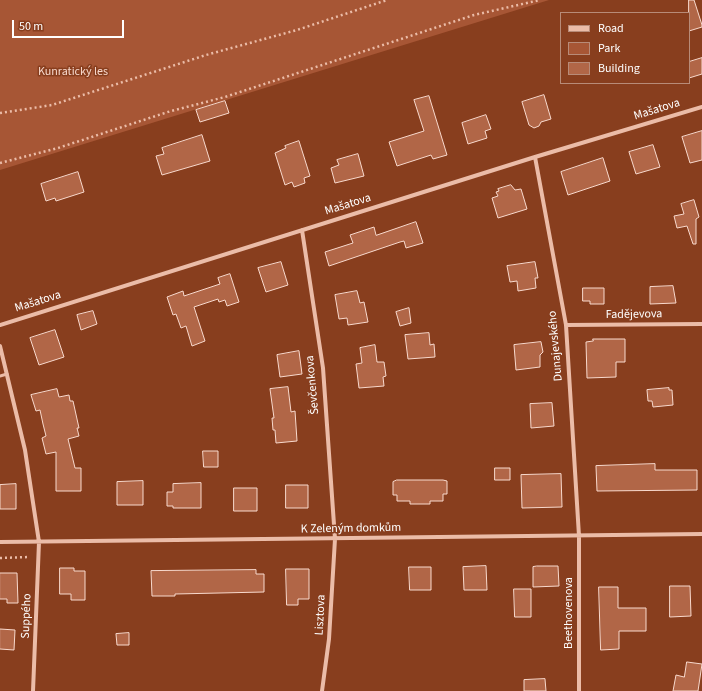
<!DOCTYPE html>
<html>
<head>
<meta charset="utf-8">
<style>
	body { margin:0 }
	#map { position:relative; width:702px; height:691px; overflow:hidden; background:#883e1e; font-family:"Source Sans 3",sans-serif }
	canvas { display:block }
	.legend { position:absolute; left:560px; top:12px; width:130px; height:72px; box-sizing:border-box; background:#883e1e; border:1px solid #b88b78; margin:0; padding:5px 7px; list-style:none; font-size:12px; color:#fff }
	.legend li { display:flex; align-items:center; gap:8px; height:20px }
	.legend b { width:20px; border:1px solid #b88b78 }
	.scale { position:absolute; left:12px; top:20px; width:112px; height:18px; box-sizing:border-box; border:2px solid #fff; border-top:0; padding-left:5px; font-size:12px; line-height:14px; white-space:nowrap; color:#fff; -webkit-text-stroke:3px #883e1e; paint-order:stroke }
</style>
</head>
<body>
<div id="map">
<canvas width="702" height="691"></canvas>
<ul class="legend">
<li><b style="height:5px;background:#ebbca8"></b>Road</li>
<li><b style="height:11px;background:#a75635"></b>Park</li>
<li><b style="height:11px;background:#b16647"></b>Building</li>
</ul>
<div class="scale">50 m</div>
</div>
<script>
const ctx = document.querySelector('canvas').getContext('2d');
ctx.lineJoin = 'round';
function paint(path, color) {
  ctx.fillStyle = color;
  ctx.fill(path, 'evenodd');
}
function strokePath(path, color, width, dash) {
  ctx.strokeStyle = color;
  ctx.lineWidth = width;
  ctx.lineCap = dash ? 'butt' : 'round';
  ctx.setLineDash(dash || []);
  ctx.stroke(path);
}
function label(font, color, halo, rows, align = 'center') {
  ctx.font = font + ' "Source Sans 3",sans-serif';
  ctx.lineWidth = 3;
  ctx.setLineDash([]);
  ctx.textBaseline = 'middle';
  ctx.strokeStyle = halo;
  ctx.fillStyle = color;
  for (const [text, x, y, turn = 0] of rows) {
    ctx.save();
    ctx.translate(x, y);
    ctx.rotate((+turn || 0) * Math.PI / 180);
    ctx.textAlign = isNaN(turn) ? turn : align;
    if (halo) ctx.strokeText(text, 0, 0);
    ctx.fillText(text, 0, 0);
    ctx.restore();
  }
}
paint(new Path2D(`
	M 0,0 L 549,0 L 0,170 Z`), '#a75635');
const building = new Path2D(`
	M 689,0 L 694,0 L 702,25 L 702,27 L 689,31 Z
	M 702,58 L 702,74 L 689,78 L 689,62 Z
	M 544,95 L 551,119 L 541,122 L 539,126 L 534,128 L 529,125 L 522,102 Z
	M 429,96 L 447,155 L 433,159 L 431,155 L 397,166 L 389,142 L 424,131 L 414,100 Z
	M 225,101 L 229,113 L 200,122 L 196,110 Z
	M 486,115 L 491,129 L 485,131 L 487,138 L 468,144 L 462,123 Z
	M 702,131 L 702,160 L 690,163 L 682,137 Z
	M 202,135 L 210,161 L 162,175 L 156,156 L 164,154 L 162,148 Z
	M 299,141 L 310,176 L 304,178 L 305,183 L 294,187 L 292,182 L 285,185 L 275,153 L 286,148 L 285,146 Z
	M 653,145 L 660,167 L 636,174 L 629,152 Z
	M 358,154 L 364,176 L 335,183 L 331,168 L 339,165 L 337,160 Z
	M 603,158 L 610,181 L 568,195 L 561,172 Z
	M 78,172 L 84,192 L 56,201 L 55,198 L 46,201 L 41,184 Z
	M 511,185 L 515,190 L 521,189 L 527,209 L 498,218 L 492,198 L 498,196 L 496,192 L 499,191 L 498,189 Z
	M 694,200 L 699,217 L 696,219 L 696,244 L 693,244 L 687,226 L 677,228 L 674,216 L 684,214 L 681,204 Z
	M 416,222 L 423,243 L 406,248 L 404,241 L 400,242 L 329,266 L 325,252 L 353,243 L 350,235 L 374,227 L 376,235 Z
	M 281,262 L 288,285 L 266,292 L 258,268 Z
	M 535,262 L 538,278 L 535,278 L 536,288 L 518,291 L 517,281 L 510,282 L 507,266 Z
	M 230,274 L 239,302 L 227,306 L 225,300 L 219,302 L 218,299 L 194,307 L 205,341 L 192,346 L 186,326 L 181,328 L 176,314 L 173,315 L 167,297 L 183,291 L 184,296 L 220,284 L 218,278 Z
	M 673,286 L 676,303 L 650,304 L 650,287 Z
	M 583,288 L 604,288 L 604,304 L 590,304 L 590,301 L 583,301 Z
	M 357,291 L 360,303 L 364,302 L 368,322 L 348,325 L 347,318 L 339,319 L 335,295 Z
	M 409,308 L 411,323 L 400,326 L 396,312 Z
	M 93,311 L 97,324 L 81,330 L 77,315 Z
	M 55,330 L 64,357 L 39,365 L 30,338 Z
	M 429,333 L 430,345 L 434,344 L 435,357 L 408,359 L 405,335 Z
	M 593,339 L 625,339 L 625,362 L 616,362 L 616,377 L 587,378 L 586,342 L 593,341 Z
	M 541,342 L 543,352 L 540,355 L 540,367 L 516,370 L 514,345 Z
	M 375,345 L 377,362 L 384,362 L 386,376 L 383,377 L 384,386 L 359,388 L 356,364 L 362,363 L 360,348 Z
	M 299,351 L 302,374 L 280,377 L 277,355 Z
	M 288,387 L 291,412 L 295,411 L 297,441 L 276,443 L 275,430 L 273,430 L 272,418 L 274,418 L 270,389 Z
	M 669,388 L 669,390 L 672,390 L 673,405 L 653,407 L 652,401 L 648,401 L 647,390 Z
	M 57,389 L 59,397 L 69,395 L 70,401 L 73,401 L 79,428 L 77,428 L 79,436 L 68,439 L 75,468 L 81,468 L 81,491 L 56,491 L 56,452 L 46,454 L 42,438 L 46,436 L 43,424 L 40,410 L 36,411 L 31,395 Z
	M 552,403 L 554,426 L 531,428 L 530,404 Z
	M 203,451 L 218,451 L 218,467 L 204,467 Z
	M 655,464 L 655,470 L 697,470 L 697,490 L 597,491 L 596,466 Z
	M 495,468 L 510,468 L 510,480 L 495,480 Z
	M 561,474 L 562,507 L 522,508 L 521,475 Z
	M 397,480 L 443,480 L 447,481 L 447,494 L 443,494 L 443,501 L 430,501 L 430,504 L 410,504 L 410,501 L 397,501 L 397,495 L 393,495 L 393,482 Z
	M 143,481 L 143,505 L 117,505 L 117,482 Z
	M 201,483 L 201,508 L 173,508 L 173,506 L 167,506 L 167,492 L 173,492 L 173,484 Z
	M 16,484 L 16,509 L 0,509 L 0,485 Z
	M 286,485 L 308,485 L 308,508 L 286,508 Z
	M 234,488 L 257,488 L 257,511 L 234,511 Z
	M 486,566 L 487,590 L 464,590 L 463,567 Z
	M 537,566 L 558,566 L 559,586 L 533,587 L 533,567 Z
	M 409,567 L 431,567 L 431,590 L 410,590 Z
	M 60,568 L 74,568 L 74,571 L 85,571 L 85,600 L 71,600 L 71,594 L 60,594 Z
	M 286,569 L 309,569 L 309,599 L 298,599 L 298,605 L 287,605 Z
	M 256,570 L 256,574 L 264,574 L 264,592 L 175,594 L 175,596 L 152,596 L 151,571 Z
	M 0,573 L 17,573 L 18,603 L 7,603 L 7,599 L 0,599 Z
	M 670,586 L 690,586 L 691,616 L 670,617 Z
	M 599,587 L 618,587 L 618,608 L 646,608 L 646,631 L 619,631 L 619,649 L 601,650 Z
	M 514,589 L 531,589 L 531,617 L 515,617 Z
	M 0,629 L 15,630 L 14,650 L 0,649 Z
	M 129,633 L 129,645 L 117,645 L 116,634 Z
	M 687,662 L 702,664 L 698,691 L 673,691 L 676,675 L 684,677 Z
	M 545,679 L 546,691 L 524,691 L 524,680 Z`);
paint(building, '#b16647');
strokePath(building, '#f8d9cd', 1);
strokePath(new Path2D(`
	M 0,113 L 52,105 L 206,55 L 297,30 L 387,0
	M 0,163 L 58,148 L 171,111 L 225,97 L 474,15 L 540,0
	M 0,558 L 29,557`), '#ebbca8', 2.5, [2, 3]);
strokePath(new Path2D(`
	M 0,376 L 7,374`), '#ebbca8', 3);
strokePath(new Path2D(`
	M 535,157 L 566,325 L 579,536 L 579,691
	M 302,230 L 323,368 L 335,539 L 329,639 L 322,691
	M 0,325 L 535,157 L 702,107
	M 566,325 L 702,324
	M 0,346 L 25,450 L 39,542 L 33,691
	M 0,542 L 702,534`), '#ebbca8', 4);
label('12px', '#f8d9cd', '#883e1e', [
	["Kunratický les",73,72]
]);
label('12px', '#fff', '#883e1e', [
	["Mašatova",657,110,-17],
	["Mašatova",348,205,-17],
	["Mašatova",38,302,-17],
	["Fadějevova",634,315,-1],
	["Dunajevského",556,346,-95],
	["Ševčenkova",313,385,-95],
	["K Zeleným domkům",351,529,-1],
	["Beethovenova",569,613,-90],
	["Lisztova",321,615,-87],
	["Suppého",27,616,-88]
]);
</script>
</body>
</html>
